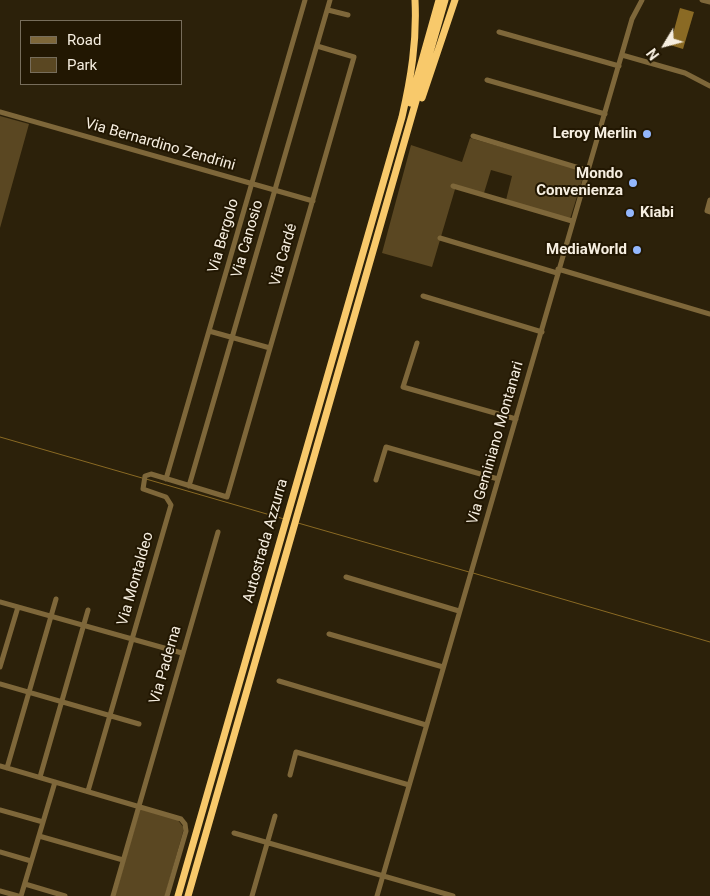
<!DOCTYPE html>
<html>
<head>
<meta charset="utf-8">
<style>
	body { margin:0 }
	#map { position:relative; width:710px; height:896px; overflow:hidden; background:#2c210a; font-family:Roboto,sans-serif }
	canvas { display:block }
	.legend { position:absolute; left:20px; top:20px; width:162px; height:65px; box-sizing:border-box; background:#221702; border:1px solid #776d5b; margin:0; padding:6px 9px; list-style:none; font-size:15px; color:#f6eee0 }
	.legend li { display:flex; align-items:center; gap:10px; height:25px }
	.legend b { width:25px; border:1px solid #776d5b }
	.north { position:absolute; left:640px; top:20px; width:50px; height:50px; -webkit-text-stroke:4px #221702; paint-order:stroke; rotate:233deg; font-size:14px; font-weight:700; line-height:20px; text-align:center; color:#f6eee0 }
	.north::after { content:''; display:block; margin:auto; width:18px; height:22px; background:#f6eee0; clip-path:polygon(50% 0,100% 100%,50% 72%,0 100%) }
</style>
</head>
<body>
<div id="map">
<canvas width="710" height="896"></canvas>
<ul class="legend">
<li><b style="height:6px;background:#7e673a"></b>Road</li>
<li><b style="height:14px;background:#5a4722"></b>Park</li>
</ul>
<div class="north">N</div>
</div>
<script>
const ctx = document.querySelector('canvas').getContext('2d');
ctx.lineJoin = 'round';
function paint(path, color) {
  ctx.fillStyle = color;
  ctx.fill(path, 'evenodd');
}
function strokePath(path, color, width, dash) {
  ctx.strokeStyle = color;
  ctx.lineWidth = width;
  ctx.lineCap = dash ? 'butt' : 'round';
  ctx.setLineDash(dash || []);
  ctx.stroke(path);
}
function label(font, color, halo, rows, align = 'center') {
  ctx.font = font + ' Roboto,sans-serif';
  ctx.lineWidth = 4;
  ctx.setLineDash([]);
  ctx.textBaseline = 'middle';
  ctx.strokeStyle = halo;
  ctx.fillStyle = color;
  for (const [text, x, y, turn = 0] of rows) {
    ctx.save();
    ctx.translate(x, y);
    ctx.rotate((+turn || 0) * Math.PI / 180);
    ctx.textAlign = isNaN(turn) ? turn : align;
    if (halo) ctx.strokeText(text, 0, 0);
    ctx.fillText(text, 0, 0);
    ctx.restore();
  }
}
paint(new Path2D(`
	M 0,116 L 29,124 L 0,228 Z
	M 470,138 L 585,171 L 570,219 L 506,200 L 512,176 L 491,170 L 484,193 L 456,186 L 432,267 L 382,253 L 411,145 L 462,162 Z
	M 140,809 L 177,819 L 184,828 L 165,896 L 115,896 Z`), '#5a4722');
paint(new Path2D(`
	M 680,8 L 694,12 L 683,49 L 670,45 Z`), '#8a6a24');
strokePath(new Path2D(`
	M 0,437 L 142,478
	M 146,479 L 284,519
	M 298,523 L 469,572
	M 473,573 L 710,642`), '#8a6a24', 1);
strokePath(new Path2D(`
	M 702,0 L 710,2
	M 328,10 L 348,15
	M 499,32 L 619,66
	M 622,55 L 685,73 L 710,86
	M 487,80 L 605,114
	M 0,112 L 313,201
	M 473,136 L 589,171
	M 453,186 L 572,221
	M 710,200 L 707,211 L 710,212
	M 440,238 L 557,273
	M 558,269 L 710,314
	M 423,296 L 542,332
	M 209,331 L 270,348
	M 417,343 L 403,387 L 516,419
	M 166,479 L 305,0
	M 376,480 L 386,447 L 498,479
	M 189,486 L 330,0
	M 346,577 L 459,611
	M 0,602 L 182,653
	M 329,634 L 443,667
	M 0,667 L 18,607
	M 279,681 L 426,725
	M 0,684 L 139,724
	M 0,766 L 181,819 L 185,824 L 186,831 L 167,896
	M 7,768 L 56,599
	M 290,775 L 296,752 L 409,785
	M 40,777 L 88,610
	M 88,791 L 171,505 L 166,497 L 143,489 L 145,476 L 151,474 L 227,497 L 354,57 L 317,46
	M 0,810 L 43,822
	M 234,833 L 453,896
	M 39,836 L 123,860
	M 0,852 L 31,861
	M 25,884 L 65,896
	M 0,891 L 18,896
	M 21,896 L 55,782
	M 113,896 L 218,532
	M 252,896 L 275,816
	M 377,896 L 632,19 L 642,0`), '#7e673a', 5);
strokePath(new Path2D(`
	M 422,98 L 455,0
	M 410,103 L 439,0
	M 178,896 L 402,117 C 411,78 417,41 415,0
	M 188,896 L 445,0`), '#f8c96b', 7);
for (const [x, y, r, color] of [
	[647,134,5,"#93b7fd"],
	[633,183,5,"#93b7fd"],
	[630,213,5,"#93b7fd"],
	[637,250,5,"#93b7fd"]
]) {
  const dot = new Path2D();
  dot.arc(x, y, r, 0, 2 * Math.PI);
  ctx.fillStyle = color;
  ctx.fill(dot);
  strokePath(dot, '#221702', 2);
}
label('bold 15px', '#f6eee0', '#221702', [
	["Leroy Merlin",637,134],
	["Mondo",623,174],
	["Convenienza",623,191],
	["Kiabi",640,213,"left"],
	["MediaWorld",627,250]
], 'right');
label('15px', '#f6eee0', '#221702', [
	["Via Bernardino Zendrini",160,145,16],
	["Via Bergolo",224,236,-74],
	["Via Canosio",248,239,-74],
	["Via Cardé",284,255,-74],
	["Via Geminiano Montanari",496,443,-74],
	["Autostrada Azzurra",266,541,-74],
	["Via Montaldeo",136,579,-74],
	["Via Paderna",166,665,-74]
]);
</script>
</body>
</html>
